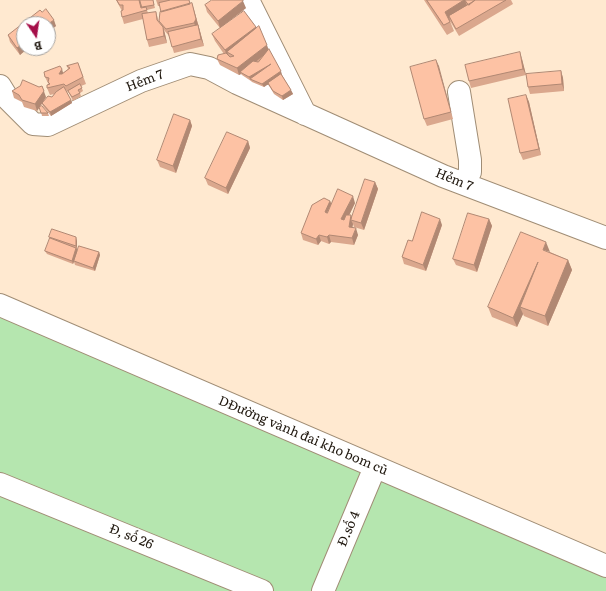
<!DOCTYPE html>
<html>
<head>
<meta charset="utf-8">
<style>
	body { margin:0 }
	#map { position:relative; width:606px; height:591px; overflow:hidden; background:#ffe9d0; font-family:Literata,serif }
	canvas { display:block }
	.north { position:absolute; left:16px; top:16px; width:40px; height:40px; box-sizing:border-box; background:#fff; border:1px solid #a5a29f; border-radius:50%; rotate:167deg; font-size:11px; font-weight:700; line-height:16px; text-align:center; color:#1f170e }
	.north::after { content:''; display:block; margin:auto; width:14px; height:18px; background:#a50e49; clip-path:polygon(50% 0,100% 100%,50% 72%,0 100%) }
</style>
</head>
<body>
<div id="map">
<canvas width="606" height="591"></canvas>
<div class="north">B</div>
</div>
<script>
const ctx = document.querySelector('canvas').getContext('2d');
ctx.lineJoin = 'round';
function paint(path, color) {
  ctx.fillStyle = color;
  ctx.fill(path, 'evenodd');
}
function strokePath(path, color, width, dash) {
  ctx.strokeStyle = color;
  ctx.lineWidth = width;
  ctx.lineCap = dash ? 'butt' : 'round';
  ctx.setLineDash(dash || []);
  ctx.stroke(path);
}
function label(font, color, halo, rows, align = 'center') {
  ctx.font = font + ' Literata,serif';
  ctx.lineWidth = 3;
  ctx.setLineDash([]);
  ctx.textBaseline = 'middle';
  ctx.strokeStyle = halo;
  ctx.fillStyle = color;
  for (const [text, x, y, turn = 0] of rows) {
    ctx.save();
    ctx.translate(x, y);
    ctx.rotate((+turn || 0) * Math.PI / 180);
    ctx.textAlign = isNaN(turn) ? turn : align;
    if (halo) ctx.strokeText(text, 0, 0);
    ctx.fillText(text, 0, 0);
    ctx.restore();
  }
}
paint(new Path2D(`
	M 0,305 L 606,558 L 606,591 L 0,591 Z`), '#b5e6af');
const street = new Path2D(`
	M 248,0 L 305,114
	M 0,86 L 8,99 L 33,124 L 48,125 L 141,81 L 190,64 L 209,68 L 237,83 L 443,176 L 606,238
	M 459,92 L 470,160 L 470,172 L 464,184
	M 0,305 L 606,566
	M 0,484 L 262,591
	M 323,591 L 375,467`);
strokePath(street, '#a08d75', 24);
strokePath(street, '#fff', 22);
paint(new Path2D(`
	M 116,0 L 153,0 L 155,8 L 147,10 L 148,13 L 156,12 L 159,22 L 161,25 L 159,21 L 161,12 L 160,6 L 158,6 L 156,0 L 189,0 L 190,4 L 194,10 L 204,46 L 174,53 L 169,36 L 164,30 L 167,43 L 149,47 L 147,40 L 143,19 L 124,24 L 122,17 L 122,11 Z
	M 424,0 L 511,0 L 513,4 L 459,36 L 450,21 L 454,31 L 447,35 Z
	M 205,5 L 246,8 L 220,28 L 207,12 Z
	M 42,12 L 56,26 L 24,48 L 28,48 L 20,55 L 10,42 L 8,35 Z
	M 256,27 L 282,75 L 293,94 L 283,100 L 274,94 L 268,84 L 264,87 L 252,82 L 251,81 L 242,75 L 241,74 L 239,75 L 220,65 L 217,59 L 224,54 L 215,41 L 212,34 Z
	M 522,59 L 526,75 L 471,88 L 469,81 Z
	M 436,60 L 453,119 L 427,126 L 424,119 Z
	M 78,63 L 86,84 L 81,86 L 83,91 L 80,93 L 81,96 L 73,101 L 69,93 L 66,90 L 72,103 L 51,116 L 43,106 L 42,104 L 40,106 L 48,113 L 49,116 L 42,116 L 40,107 L 37,111 L 24,107 L 22,102 L 14,98 L 12,91 L 46,97 L 44,100 L 52,97 L 54,94 L 50,95 L 47,88 L 49,85 L 45,77 L 63,73 L 68,69 L 67,66 Z
	M 561,71 L 563,78 L 564,91 L 530,94 L 528,87 Z
	M 526,95 L 529,102 L 541,155 L 523,160 L 520,153 Z
	M 190,120 L 192,126 L 176,173 L 160,167 L 157,160 Z
	M 248,141 L 250,148 L 228,194 L 208,185 L 205,178 Z
	M 375,182 L 378,189 L 364,230 L 354,227 L 353,224 L 352,228 L 358,235 L 354,245 L 331,242 L 329,244 L 321,241 L 318,245 L 303,240 L 301,233 L 330,201 L 331,204 L 355,203 L 349,215 L 352,218 Z
	M 489,219 L 492,226 L 477,272 L 456,265 L 453,259 Z
	M 442,225 L 426,271 L 404,264 L 402,257 L 412,241 Z
	M 49,237 L 77,241 L 77,251 L 99,252 L 100,255 L 95,271 L 75,265 L 74,262 L 73,264 L 47,254 L 45,251 L 50,239 Z
	M 550,252 L 568,260 L 572,270 L 548,326 L 524,316 L 523,314 L 517,327 L 492,317 L 488,307 Z`), '#daa78d');
paint(new Path2D(`
	M 464,0 L 465,0 L 468,9 L 449,16 L 450,21 L 445,12 Z
	M 243,1 L 246,8 L 220,28 L 218,21 Z
	M 192,3 L 200,31 L 204,46 L 194,23 Z
	M 54,20 L 56,26 L 48,32 L 48,24 Z
	M 163,27 L 165,34 L 167,43 L 164,36 Z
	M 256,27 L 259,33 L 227,52 L 229,56 L 227,57 L 225,50 Z
	M 24,43 L 24,48 L 28,48 L 20,55 L 17,48 Z
	M 267,45 L 269,51 L 242,73 L 240,72 L 241,74 L 239,75 L 237,68 Z
	M 520,52 L 522,59 L 526,75 L 523,69 Z
	M 436,60 L 439,66 L 453,119 L 451,112 Z
	M 271,64 L 250,79 L 251,81 L 249,77 Z
	M 62,69 L 64,76 L 59,74 Z
	M 281,71 L 282,75 L 264,87 L 262,84 Z
	M 561,71 L 563,78 L 564,91 L 562,84 Z
	M 42,86 L 46,97 L 37,111 L 35,104 Z
	M 291,90 L 293,94 L 283,100 L 282,96 Z
	M 526,95 L 529,102 L 541,155 L 539,149 Z
	M 71,100 L 72,103 L 51,116 L 50,112 Z
	M 190,120 L 192,126 L 176,173 L 173,166 Z
	M 248,141 L 250,148 L 228,194 L 226,188 Z
	M 375,182 L 378,189 L 364,230 L 361,223 Z
	M 353,196 L 355,203 L 344,226 L 341,219 Z
	M 330,201 L 333,207 L 327,219 L 325,212 Z
	M 351,215 L 353,220 L 351,220 L 353,224 L 351,234 L 349,227 Z
	M 440,219 L 442,225 L 426,271 L 423,265 Z
	M 489,219 L 492,226 L 477,272 L 474,265 Z
	M 356,228 L 358,235 L 354,245 L 352,238 Z
	M 319,235 L 321,241 L 318,245 L 316,239 Z
	M 329,235 L 331,242 L 329,244 L 327,237 Z
	M 76,237 L 77,241 L 77,249 L 76,246 Z
	M 546,242 L 550,252 L 543,250 Z
	M 76,248 L 78,251 L 73,264 L 72,261 Z
	M 99,252 L 100,255 L 95,271 L 93,268 Z
	M 568,260 L 572,270 L 548,326 L 545,316 Z
	M 538,262 L 520,307 L 523,314 L 517,327 L 513,318 Z`), '#b18873');
const building = new Path2D(`
	M 117,0 L 139,0 L 141,8 L 146,7 L 147,10 L 122,17 L 121,11 L 123,10 L 123,5 L 120,5 Z
	M 140,0 L 153,0 L 154,5 L 142,7 Z
	M 171,0 L 189,0 L 190,4 L 161,12 L 159,3 Z
	M 212,0 L 243,0 L 243,1 L 218,21 L 205,5 Z
	M 427,0 L 464,0 L 445,12 L 450,22 L 444,25 Z
	M 465,0 L 475,0 L 469,5 Z
	M 476,0 L 506,0 L 456,29 L 449,16 Z
	M 192,3 L 196,19 L 194,23 L 166,29 L 159,21 L 160,12 Z
	M 46,9 L 54,20 L 48,24 L 24,24 L 24,43 L 17,48 L 8,35 L 40,10 L 42,12 Z
	M 244,11 L 256,27 L 225,50 L 212,34 Z
	M 156,12 L 157,20 L 163,27 L 164,36 L 147,40 L 142,14 Z
	M 198,25 L 201,39 L 172,47 L 168,32 Z
	M 259,26 L 267,45 L 237,68 L 217,59 L 218,55 L 226,53 L 230,57 L 234,56 L 227,52 Z
	M 269,49 L 281,71 L 262,84 L 250,79 L 271,64 L 249,77 L 240,72 L 253,61 L 258,62 Z
	M 520,52 L 523,69 L 469,81 L 465,65 Z
	M 436,60 L 451,112 L 424,119 L 410,67 Z
	M 78,63 L 83,77 L 66,86 L 64,84 L 47,88 L 47,85 L 50,84 L 48,82 L 49,78 L 45,77 L 44,72 L 60,66 L 62,69 L 59,74 L 62,74 L 70,68 L 67,66 Z
	M 561,71 L 562,84 L 528,87 L 526,74 Z
	M 281,74 L 291,90 L 282,96 L 273,91 L 268,83 Z
	M 23,80 L 39,87 L 42,86 L 44,91 L 35,104 L 22,100 L 19,95 L 12,91 L 20,86 Z
	M 80,84 L 82,88 L 78,90 L 80,93 L 72,97 L 68,91 Z
	M 64,87 L 71,100 L 50,112 L 42,103 L 48,96 L 52,97 L 56,92 Z
	M 526,95 L 539,149 L 520,153 L 508,99 Z
	M 42,106 L 48,113 L 41,113 L 39,107 Z
	M 174,114 L 190,120 L 173,166 L 157,160 Z
	M 227,132 L 248,141 L 226,188 L 205,178 Z
	M 365,179 L 375,182 L 361,223 L 351,220 Z
	M 338,189 L 353,196 L 341,219 L 344,220 L 346,215 L 351,215 L 349,227 L 356,228 L 352,238 L 329,235 L 327,237 L 319,235 L 316,239 L 301,233 L 312,205 L 324,198 L 330,201 L 325,212 L 327,213 Z
	M 422,212 L 440,219 L 423,265 L 402,257 L 408,240 L 412,241 Z
	M 468,213 L 489,219 L 474,265 L 453,259 Z
	M 52,229 L 76,237 L 76,246 L 49,237 Z
	M 521,232 L 546,242 L 543,250 L 568,260 L 545,316 L 520,307 L 538,262 L 513,318 L 488,307 Z
	M 50,238 L 76,248 L 72,261 L 45,251 Z
	M 79,246 L 99,252 L 93,268 L 74,261 Z`);
paint(building, '#fdc2a4');
strokePath(building, '#b18873', 1);
label('13px', '#1f170e', '#fff', [
	["Hẻm 7",145,81,-21],
	["Hẻm 7",454,180,22],
	["DĐường vành đai kho bom cũ",303,436,23],
	["Đ.số 4",349,529,-67],
	["Đ, số 26",131,537,22]
]);
</script>
</body>
</html>
